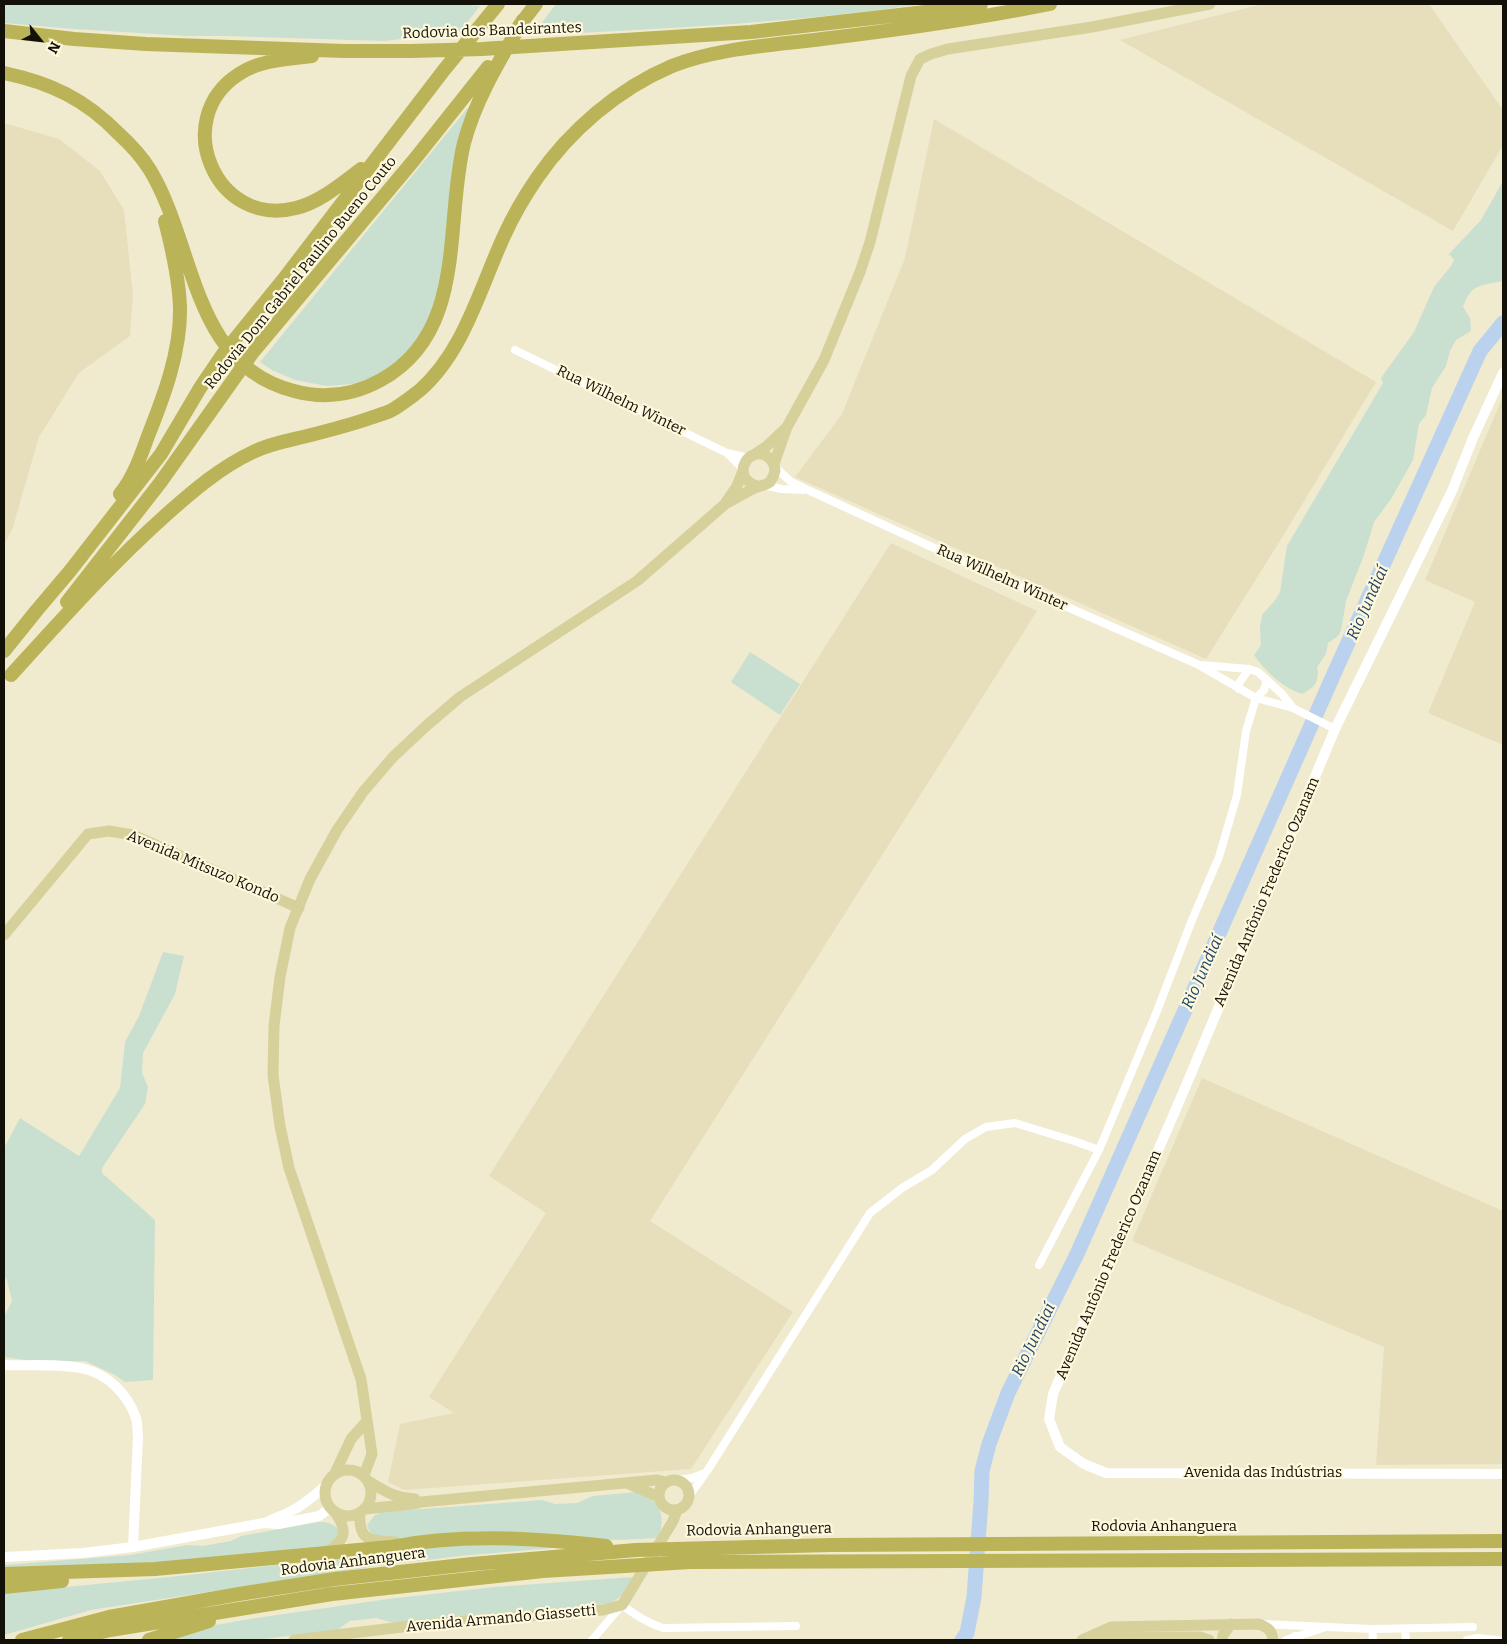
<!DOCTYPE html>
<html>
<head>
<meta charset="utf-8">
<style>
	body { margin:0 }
	#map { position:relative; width:1507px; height:1644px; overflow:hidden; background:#f0eacf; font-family:Bitter,serif }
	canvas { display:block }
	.frame { position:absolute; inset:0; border:5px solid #121007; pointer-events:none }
	.north { position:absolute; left:15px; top:15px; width:50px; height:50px; -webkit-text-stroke:4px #fef8dc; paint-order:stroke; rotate:119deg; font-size:14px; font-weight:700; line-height:20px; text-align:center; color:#121007 }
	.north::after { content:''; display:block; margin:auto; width:18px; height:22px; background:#121007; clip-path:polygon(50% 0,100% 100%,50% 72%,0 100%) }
</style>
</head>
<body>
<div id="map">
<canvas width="1507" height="1644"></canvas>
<div class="frame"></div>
<div class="north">N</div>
</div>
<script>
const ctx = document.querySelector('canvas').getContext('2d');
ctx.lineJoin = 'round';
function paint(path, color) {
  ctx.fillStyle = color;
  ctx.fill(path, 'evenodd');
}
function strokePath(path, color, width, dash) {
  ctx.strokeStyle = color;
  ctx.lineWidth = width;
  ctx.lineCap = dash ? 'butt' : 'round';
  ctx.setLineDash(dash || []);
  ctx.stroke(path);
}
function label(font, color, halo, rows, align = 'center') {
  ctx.font = font + ' Bitter,serif';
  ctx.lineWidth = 4.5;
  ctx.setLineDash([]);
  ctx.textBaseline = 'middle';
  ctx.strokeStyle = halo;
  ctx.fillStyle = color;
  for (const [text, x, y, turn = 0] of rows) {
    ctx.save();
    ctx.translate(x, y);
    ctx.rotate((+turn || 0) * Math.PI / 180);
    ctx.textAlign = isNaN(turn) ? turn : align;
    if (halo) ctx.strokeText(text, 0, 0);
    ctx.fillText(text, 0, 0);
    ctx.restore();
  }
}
paint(new Path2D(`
	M 1262,4 L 1429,4 L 1503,110 L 1503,145 L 1453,231 L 1120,40 Z
	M 934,119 L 1376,382 L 1283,536 L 1206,659 L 795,477 L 842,414 L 905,258 Z
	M 4,123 L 59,139 L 100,171 L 124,210 L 133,295 L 130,336 L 79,373 L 39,437 L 12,530 L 4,544 Z
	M 1503,396 L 1503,745 L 1428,713 L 1475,602 L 1425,580 Z
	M 891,543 L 1037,611 L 650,1221 L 793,1312 L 691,1469 L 404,1490 L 388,1482 L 400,1424 L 454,1413 L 429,1397 L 546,1213 L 489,1176 Z
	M 1202,1078 L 1503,1211 L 1503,1464 L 1376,1465 L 1384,1347 L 1132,1241 Z`), '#e7dfbc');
paint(new Path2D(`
	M 4,4 L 454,4 L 480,6 L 459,33 L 383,41 L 225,36 L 186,36 L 75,29 L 4,23 Z
	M 556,4 L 922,4 C 801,22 679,28 557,34 L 537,29 Z
	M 479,94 L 448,260 L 426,334 L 388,372 L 353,384 L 327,386 L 295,380 L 272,370 L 260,362 Z
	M 1503,181 L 1503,281 C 1480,286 1472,283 1463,307 L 1470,318 L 1471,331 L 1456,340 L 1450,351 L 1446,366 L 1432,388 L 1426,415 L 1419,424 L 1413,460 L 1391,499 L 1374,522 L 1364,555 L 1346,601 L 1341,631 L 1338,636 L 1328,643 L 1326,654 L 1317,667 C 1320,682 1314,688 1302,694 C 1283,688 1265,671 1254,655 L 1261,645 L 1260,627 L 1262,615 L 1276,599 L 1280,592 L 1287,546 L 1383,383 L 1381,378 L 1414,332 L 1434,287 L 1451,266 L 1454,260 L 1450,255 L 1448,255 L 1481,220 Z
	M 750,652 L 800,684 L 780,715 L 731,682 Z
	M 163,952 L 184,956 L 175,994 L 143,1053 L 142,1073 L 148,1087 L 145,1104 L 102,1168 L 102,1173 L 155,1220 L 153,1380 L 125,1382 L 115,1375 L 85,1361 L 39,1362 L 4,1357 L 4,1317 L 12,1301 L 7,1280 L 4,1275 L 4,1148 L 20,1118 L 79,1156 L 120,1088 L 125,1042 L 139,1016 Z
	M 636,1492 C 641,1494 647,1496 651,1499 C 664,1508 663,1525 659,1538 C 637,1539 616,1541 594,1539 C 551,1536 508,1529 464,1532 C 442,1533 393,1543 373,1534 C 370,1533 368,1529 367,1525 L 375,1515 L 382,1512 L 542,1500 L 555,1504 L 577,1503 L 593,1496 Z
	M 319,1522 C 328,1522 335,1524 340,1532 L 330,1545 L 319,1548 L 208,1560 L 4,1570 L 4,1565 L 130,1555 L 188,1545 L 203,1546 L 231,1541 L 241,1536 Z
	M 462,1544 L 552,1545 L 553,1548 L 460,1556 L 377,1566 L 91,1610 L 4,1635 L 4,1593 L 179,1576 Z
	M 633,1577 C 626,1590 621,1601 606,1604 L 393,1623 L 376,1618 L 350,1621 L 337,1630 L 256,1640 L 161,1640 L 210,1626 L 256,1618 L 388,1599 L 494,1587 Z`), '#c9e0d0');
strokePath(new Path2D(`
	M 965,1640 L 967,1633`), '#bad2ed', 2.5);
strokePath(new Path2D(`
	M 962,1640 L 967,1633 L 974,1597 L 981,1501 L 982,1471 L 989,1444 L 1008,1393 L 1077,1254 L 1337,667 L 1480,351 L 1503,323`), '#bad2ed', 15);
strokePath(new Path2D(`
	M 515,350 L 727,453 L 749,458
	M 727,453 L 743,469
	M 775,467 L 790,481 L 808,490 L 958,559 L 1197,664 L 1256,698 L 1293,708 L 1335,729
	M 763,485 L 782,489 L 803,490
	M 1201,665 L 1249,669 L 1258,672 L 1282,694 L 1293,708
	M 1239,689 L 1239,683 L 1249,669
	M 1039,1265 L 1099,1150 L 1157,1011 L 1192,920 L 1219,857 L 1237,795 L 1246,731 L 1256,698 L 1264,690 L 1267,680
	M 678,1480 L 692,1478 L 705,1473
	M 690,1495 L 709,1468 L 870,1213 L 902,1188 L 932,1170 L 965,1139 L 986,1127 L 1015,1123 L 1074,1141 L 1099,1150
	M 1263,1624 L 1372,1629 L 1473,1627
	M 1372,1629 L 1373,1640
	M 1405,1629 L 1406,1640
	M 592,1640 L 622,1605 C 636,1615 647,1623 663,1628 L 796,1626
	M 1286,1640 L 1323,1628
	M 1467,1640 L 1477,1638 L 1498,1640`), '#fff', 8);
strokePath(new Path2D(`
	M 1503,373 L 1473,438 L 1452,491 L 1335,729 L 1185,1088 L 1053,1394 L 1049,1419 L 1060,1447 L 1084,1464 L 1106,1473 L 1503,1474
	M 4,1365 C 29,1366 61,1363 85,1369 C 109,1375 128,1395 136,1418 C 138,1424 137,1431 138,1437 L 133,1547
	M 265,1523 C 274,1518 284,1515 293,1510 C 305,1504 315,1495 325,1486
	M 4,1557 L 83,1553 L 133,1547 L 264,1523 L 278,1524 L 319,1516 L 330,1508
	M 1292,1640 L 1295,1637`), '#fff', 10);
strokePath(new Path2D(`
	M 752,456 L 767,446 L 786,428
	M 774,464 L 787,427 L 824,360 L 860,272 L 870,242 L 911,76 L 920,59 L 931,54 L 948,49 L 1092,27 L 1210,4
	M 727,503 C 737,498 746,492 755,488 C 760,485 765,486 770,482 C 772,479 774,475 775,471 C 775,466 773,461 768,457 C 748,443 729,479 758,486
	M 4,935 L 88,834 L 109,831 L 133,835 L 299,908
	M325 1493a23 23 0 1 1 46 0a23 23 0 1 1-46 0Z
	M 335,1473 L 351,1439 L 367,1421
	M 364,1475 L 372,1454 L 361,1379 L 289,1168 L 280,1126 L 273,1075 L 274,1026 L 280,977 L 290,928 L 310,879 L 337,830 L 363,792 L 393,757 L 425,727 L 460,697 L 637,581 L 724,505 L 737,486 L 743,471
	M659 1495a15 15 0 1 1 30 0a15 15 0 1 1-30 0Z
	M 368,1481 C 387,1492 393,1497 415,1499
	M 629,1484 L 659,1497
	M 364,1509 L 414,1504 L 421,1502 L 657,1480 L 666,1482
	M 360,1513 C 358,1542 372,1541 396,1542
	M 326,1553 C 345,1539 349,1533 335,1512
	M 1090,1638 L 1189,1637 L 1200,1637 L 1209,1640
	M 294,1640 L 419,1625 L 603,1610 L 622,1605 L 673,1521 L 677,1510
	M 1082,1640 L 1111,1627 L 1259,1624 C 1268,1628 1272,1630 1273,1640
	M 1222,1640 L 1223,1635 L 1231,1624`), '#d6d19b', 11);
strokePath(new Path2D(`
	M 519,26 L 536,4
	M 4,31 L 74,39 L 146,44 L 344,51 L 411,51 L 482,49 L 751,32 L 960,8 L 981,4
	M 312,56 C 288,59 260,60 239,74 C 169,119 216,229 296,208 C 320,202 341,184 361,169
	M 4,73 C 51,83 85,99 119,134 C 131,145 142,157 150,170 C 196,246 191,365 294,391 C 324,399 354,395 381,380 C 468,332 444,224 464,143 C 476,98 500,60 523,20
	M 120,494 C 133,478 141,456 148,436 C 164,396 181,351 180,307 C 179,279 172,248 165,221
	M 67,602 L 160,483 L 253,352 L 414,160 L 488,67
	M 4,651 L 37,610 L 70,571 L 161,454 L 200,388 L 223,354 L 283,280 L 444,70 L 498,4
	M 11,675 C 62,619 111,564 167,514 C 194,490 221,467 253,452 C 269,444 286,441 303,437 C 327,431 351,425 373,417 C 379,415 386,413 392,410 C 401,405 411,397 419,391 C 464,352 480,288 504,236 C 513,216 524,197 537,178 C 570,130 618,89 672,66 C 716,48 775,45 822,39 C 898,30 975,19 1050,4
	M 4,1574 L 155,1569 L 390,1547 C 462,1533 534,1538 606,1546
	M 4,1587 L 62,1581
	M 22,1640 L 109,1617 L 239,1594 L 335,1579 L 472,1564 L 636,1550 L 831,1545 L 1503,1541
	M 69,1640 L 110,1630 L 332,1594 L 543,1571 L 690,1562 L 1503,1559
	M 149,1640 L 209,1621`), '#bbb358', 14);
label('15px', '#121007', '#fef8dc', [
	["Rodovia dos Bandeirantes",492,31,-2],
	["Rodovia Dom Gabriel Paulino Bueno Couto",301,273,-51],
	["Rua Wilhelm Winter",621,401,26],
	["Rua Wilhelm Winter",1002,578,24],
	["Avenida Mitsuzo Kondo",203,867,23],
	["Avenida Antônio Frederico Ozanam",1267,892,-67],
	["Avenida Antônio Frederico Ozanam",1109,1265,-67],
	["Avenida das Indústrias",1263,1473],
	["Rodovia Anhanguera",1164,1527],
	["Rodovia Anhanguera",759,1530,-1],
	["Rodovia Anhanguera",353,1562,-7],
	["Avenida Armando Giassetti",501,1619,-5]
]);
label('italic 16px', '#204468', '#fef8dc', [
	["Rio Jundiaí",1368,603,-66],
	["Rio Jundiaí",1203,972,-66],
	["Rio Jundiaí",1034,1340,-64]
]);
</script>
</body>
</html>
